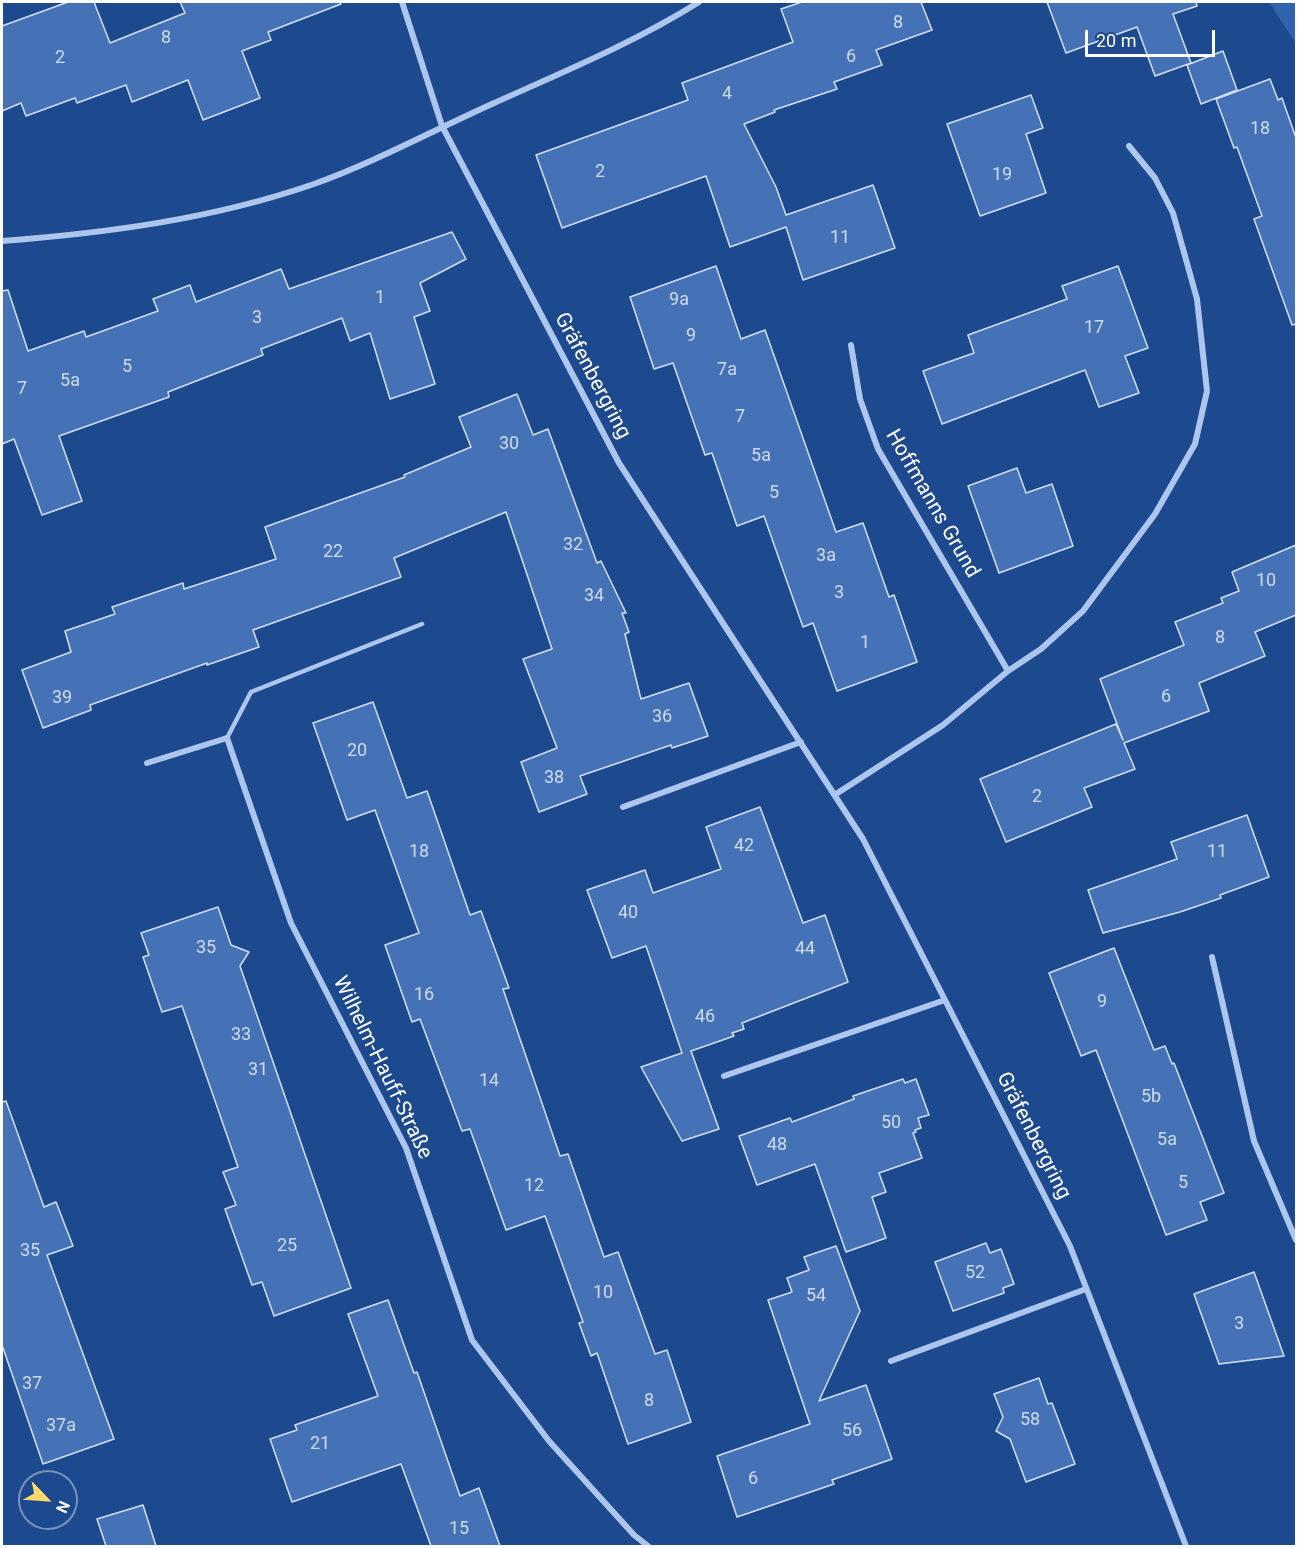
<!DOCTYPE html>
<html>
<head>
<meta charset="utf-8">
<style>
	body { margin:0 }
	#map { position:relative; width:1298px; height:1548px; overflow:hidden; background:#1d498f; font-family:Roboto,sans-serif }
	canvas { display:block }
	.frame { position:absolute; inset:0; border:3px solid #fff; pointer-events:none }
	.north { position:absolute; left:18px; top:1470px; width:60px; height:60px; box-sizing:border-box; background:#1d498f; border:2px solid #7792bc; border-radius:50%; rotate:115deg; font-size:16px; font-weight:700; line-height:24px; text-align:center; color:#fff }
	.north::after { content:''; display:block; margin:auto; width:21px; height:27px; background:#fdda6a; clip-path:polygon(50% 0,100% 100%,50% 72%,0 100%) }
	.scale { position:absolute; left:1085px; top:30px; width:130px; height:27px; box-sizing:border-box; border:3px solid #fff; border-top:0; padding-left:8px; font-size:18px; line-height:21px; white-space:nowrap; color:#fff; -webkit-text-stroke:4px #1d498f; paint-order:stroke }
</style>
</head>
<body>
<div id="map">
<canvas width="1298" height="1548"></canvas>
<div class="frame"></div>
<div class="north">N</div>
<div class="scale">20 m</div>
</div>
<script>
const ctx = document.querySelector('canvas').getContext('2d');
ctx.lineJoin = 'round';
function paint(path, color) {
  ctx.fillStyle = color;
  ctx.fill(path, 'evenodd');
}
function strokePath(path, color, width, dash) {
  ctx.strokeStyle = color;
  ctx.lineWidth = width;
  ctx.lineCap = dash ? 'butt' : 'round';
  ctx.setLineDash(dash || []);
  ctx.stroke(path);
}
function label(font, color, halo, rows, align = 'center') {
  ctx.font = font + ' Roboto,sans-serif';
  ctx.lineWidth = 4.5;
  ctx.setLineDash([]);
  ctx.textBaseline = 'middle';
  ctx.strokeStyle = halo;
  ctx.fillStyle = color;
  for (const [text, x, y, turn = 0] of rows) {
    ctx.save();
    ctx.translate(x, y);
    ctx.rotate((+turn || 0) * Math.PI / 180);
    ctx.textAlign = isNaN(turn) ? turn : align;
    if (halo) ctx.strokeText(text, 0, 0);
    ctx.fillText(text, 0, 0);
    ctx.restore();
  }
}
paint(new Path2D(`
	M 1269,2 L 1296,2 L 1296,44 Z`), '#3062ad');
const building = new Path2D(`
	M 68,2 L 94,2 L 110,43 L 185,13 L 180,2 L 340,2 L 341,4 L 268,32 L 271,40 L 242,51 L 260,98 L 203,120 L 188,80 L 132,102 L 126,85 L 77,103 L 75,98 L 26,116 L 21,103 L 2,111 L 2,26 Z
	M 802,2 L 921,2 L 932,30 L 876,50 L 882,65 L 834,82 L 837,89 L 774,110 L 775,112 L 744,124 L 776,187 L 786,215 L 873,185 L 895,248 L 803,280 L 786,227 L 730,247 L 706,176 L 562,228 L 536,155 L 688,100 L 682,83 L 793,42 L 781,9 Z
	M 1047,2 L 1196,2 L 1197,6 L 1173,14 L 1191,63 L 1155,76 L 1137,27 L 1066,53 Z
	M 1223,51 L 1237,90 L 1201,104 L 1187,65 Z
	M 1270,79 L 1278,100 L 1282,98 L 1296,138 L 1296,324 L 1292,325 L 1254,219 L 1262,216 L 1237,147 L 1234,148 L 1216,99 Z
	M 1031,95 L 1043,128 L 1026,134 L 1046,193 L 980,216 L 947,124 Z
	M 452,232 L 466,259 L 420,283 L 430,311 L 414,317 L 435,384 L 390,399 L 370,333 L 350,341 L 342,318 L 261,349 L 263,355 L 168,392 L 169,397 L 59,436 L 82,501 L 42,515 L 14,439 L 2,444 L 2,291 L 8,290 L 28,351 L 84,331 L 86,337 L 158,311 L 153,299 L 190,285 L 196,302 L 281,269 L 289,289 Z
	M 716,266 L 741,339 L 765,330 L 836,532 L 863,523 L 889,597 L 894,595 L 917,662 L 837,691 L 813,623 L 803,627 L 764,516 L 737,526 L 712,453 L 705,455 L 673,363 L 654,369 L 630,297 Z
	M 1118,266 L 1148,348 L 1125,356 L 1139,393 L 1099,407 L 1085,370 L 942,424 L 923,371 L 974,353 L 968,335 L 1067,299 L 1062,286 Z
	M 517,394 L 533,435 L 548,429 L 597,563 L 601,561 L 626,613 L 622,613 L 629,632 L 625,634 L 641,699 L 689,683 L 708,736 L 672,748 L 671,745 L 580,776 L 587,794 L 539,812 L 521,762 L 557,748 L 523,659 L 552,649 L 506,512 L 394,558 L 401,577 L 253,630 L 259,647 L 207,665 L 207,663 L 90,705 L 91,710 L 43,728 L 22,670 L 71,652 L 65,631 L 115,614 L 112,607 L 183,583 L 184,589 L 276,559 L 265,527 L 405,477 L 404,475 L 471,447 L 459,417 Z
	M 1017,468 L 1026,493 L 1052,484 L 1073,546 L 999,573 L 968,486 Z
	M 1296,545 L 1296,615 L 1255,632 L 1265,656 L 1199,683 L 1209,711 L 1124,743 L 1135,769 L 1084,788 L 1092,807 L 1006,842 L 980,779 L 1116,724 L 1123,740 L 1100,679 L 1184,645 L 1175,622 L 1223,603 L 1221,598 L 1239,591 L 1232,572 Z
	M 373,702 L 407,798 L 427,791 L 470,915 L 481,911 L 509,988 L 503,989 L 560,1156 L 568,1154 L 604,1257 L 618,1252 L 655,1354 L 667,1350 L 691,1422 L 628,1444 L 597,1353 L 591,1356 L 579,1323 L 583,1322 L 545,1216 L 506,1230 L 470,1129 L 462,1131 L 420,1019 L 412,1022 L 385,945 L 419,933 L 375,810 L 347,820 L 313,723 Z
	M 760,807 L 803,923 L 825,915 L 848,982 L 742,1023 L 744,1029 L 732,1033 L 734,1036 L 691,1051 L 719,1129 L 682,1141 L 641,1067 L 682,1053 L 646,946 L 612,958 L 587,890 L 645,870 L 653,893 L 721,869 L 706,827 Z
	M 1247,815 L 1269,877 L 1220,895 L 1221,898 L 1180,912 L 1103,933 L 1088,890 L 1177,859 L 1171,842 Z
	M 218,907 L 231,945 L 249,952 L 240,966 L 351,1288 L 274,1316 L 262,1282 L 252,1285 L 225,1209 L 236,1205 L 223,1172 L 238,1167 L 182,1006 L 162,1012 L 143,957 L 149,955 L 141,933 Z
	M 1114,948 L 1154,1050 L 1165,1046 L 1172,1064 L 1174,1063 L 1224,1193 L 1200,1202 L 1207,1220 L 1166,1235 L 1096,1050 L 1081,1056 L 1049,973 Z
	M 903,1079 L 905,1083 L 916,1079 L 929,1115 L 918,1118 L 921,1128 L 915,1130 L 916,1132 L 913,1133 L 922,1158 L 879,1173 L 886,1192 L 872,1197 L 886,1238 L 846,1252 L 815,1164 L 757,1185 L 739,1136 L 790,1118 L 792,1122 L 854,1099 L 853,1096 Z
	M 6,1101 L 44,1207 L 56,1202 L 73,1246 L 47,1255 L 114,1439 L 43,1464 L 2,1345 L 2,1102 Z
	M 986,1243 L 990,1253 L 1001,1249 L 1014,1284 L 1003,1288 L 1004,1293 L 953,1311 L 935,1262 Z
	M 836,1246 L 860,1311 L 819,1401 L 866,1385 L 892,1459 L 832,1480 L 834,1484 L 737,1517 L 717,1456 L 810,1424 L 768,1300 L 792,1292 L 787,1278 L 809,1270 L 804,1257 Z
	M 1254,1272 L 1284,1356 L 1219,1364 L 1194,1294 Z
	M 388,1300 L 414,1373 L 417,1372 L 460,1496 L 479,1488 L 500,1546 L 431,1546 L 401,1464 L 292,1502 L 270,1439 L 297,1430 L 295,1425 L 378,1396 L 348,1314 Z
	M 1039,1378 L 1048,1404 L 1052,1403 L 1075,1464 L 1026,1482 L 1010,1439 L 996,1431 L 1003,1417 L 994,1394 Z
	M 143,1505 L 156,1546 L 106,1546 L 97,1519 Z`);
paint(building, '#4572b7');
strokePath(building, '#d2e2fa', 1.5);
strokePath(new Path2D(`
	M 227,738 L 251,692 L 422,624`), '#acc6ed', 4.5);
strokePath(new Path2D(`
	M 402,2 L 442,126 L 619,463 L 863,839 L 945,1000 L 1070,1246 L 1186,1546
	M 2,241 C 107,233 213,219 314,184 C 375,162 432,131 492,104 C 563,72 634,43 699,2
	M 851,345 L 860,399 L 878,449 L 1008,671
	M 147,763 L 227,738 L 291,923 L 406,1148 L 472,1340 L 549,1441 L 634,1535 L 648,1546
	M 836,794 L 943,725 L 1008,671 L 1041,649 L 1083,611 L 1155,514 L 1195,444 L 1207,391 L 1197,299 L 1173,213 L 1155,178 L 1129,146
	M 623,807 L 801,742
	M 1212,957 L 1254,1141 L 1296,1240
	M 724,1076 L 945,1000
	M 891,1361 L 1086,1289`), '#acc6ed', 6);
label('18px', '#d0dced', null, [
	["8",898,23],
	["8",166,38],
	["6",851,57],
	["2",60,58],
	["4",727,94],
	["18",1260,129],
	["2",600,172],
	["19",1002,175],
	["11",840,238],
	["1",380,298],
	["9a",679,300],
	["3",257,318],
	["17",1094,328],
	["9",691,336],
	["5",127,367],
	["7a",727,370],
	["5a",70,381],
	["7",22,389],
	["7",740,417],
	["30",509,444],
	["5a",761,456],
	["5",774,493],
	["32",573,545],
	["22",333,552],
	["3a",826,556],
	["10",1266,581],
	["3",839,593],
	["34",594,596],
	["8",1220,638],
	["1",865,643],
	["6",1166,697],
	["39",62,698],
	["36",662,717],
	["20",357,751],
	["38",554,778],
	["2",1037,797],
	["42",744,846],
	["18",419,852],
	["11",1217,852],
	["40",628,913],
	["35",206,948],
	["44",805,949],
	["16",424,995],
	["9",1102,1002],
	["46",705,1017],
	["33",241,1035],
	["31",258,1070],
	["14",489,1081],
	["5b",1151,1097],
	["50",891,1123],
	["5a",1167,1140],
	["48",777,1145],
	["5",1183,1183],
	["12",534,1186],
	["25",287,1246],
	["35",30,1251],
	["52",975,1273],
	["10",603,1293],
	["54",816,1296],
	["3",1239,1324],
	["37",32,1384],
	["8",649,1401],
	["58",1030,1420],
	["37a",61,1426],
	["56",852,1431],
	["21",320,1444],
	["6",753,1479],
	["15",459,1529]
]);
label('21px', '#fff', '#1d498f', [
	["Gräfenbergring",592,376,62],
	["Hoffmanns Grund",932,504,60],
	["Wilhelm-Hauff-Straße",382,1068,64],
	["Gräfenbergring",1033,1136,63]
]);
</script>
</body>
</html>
